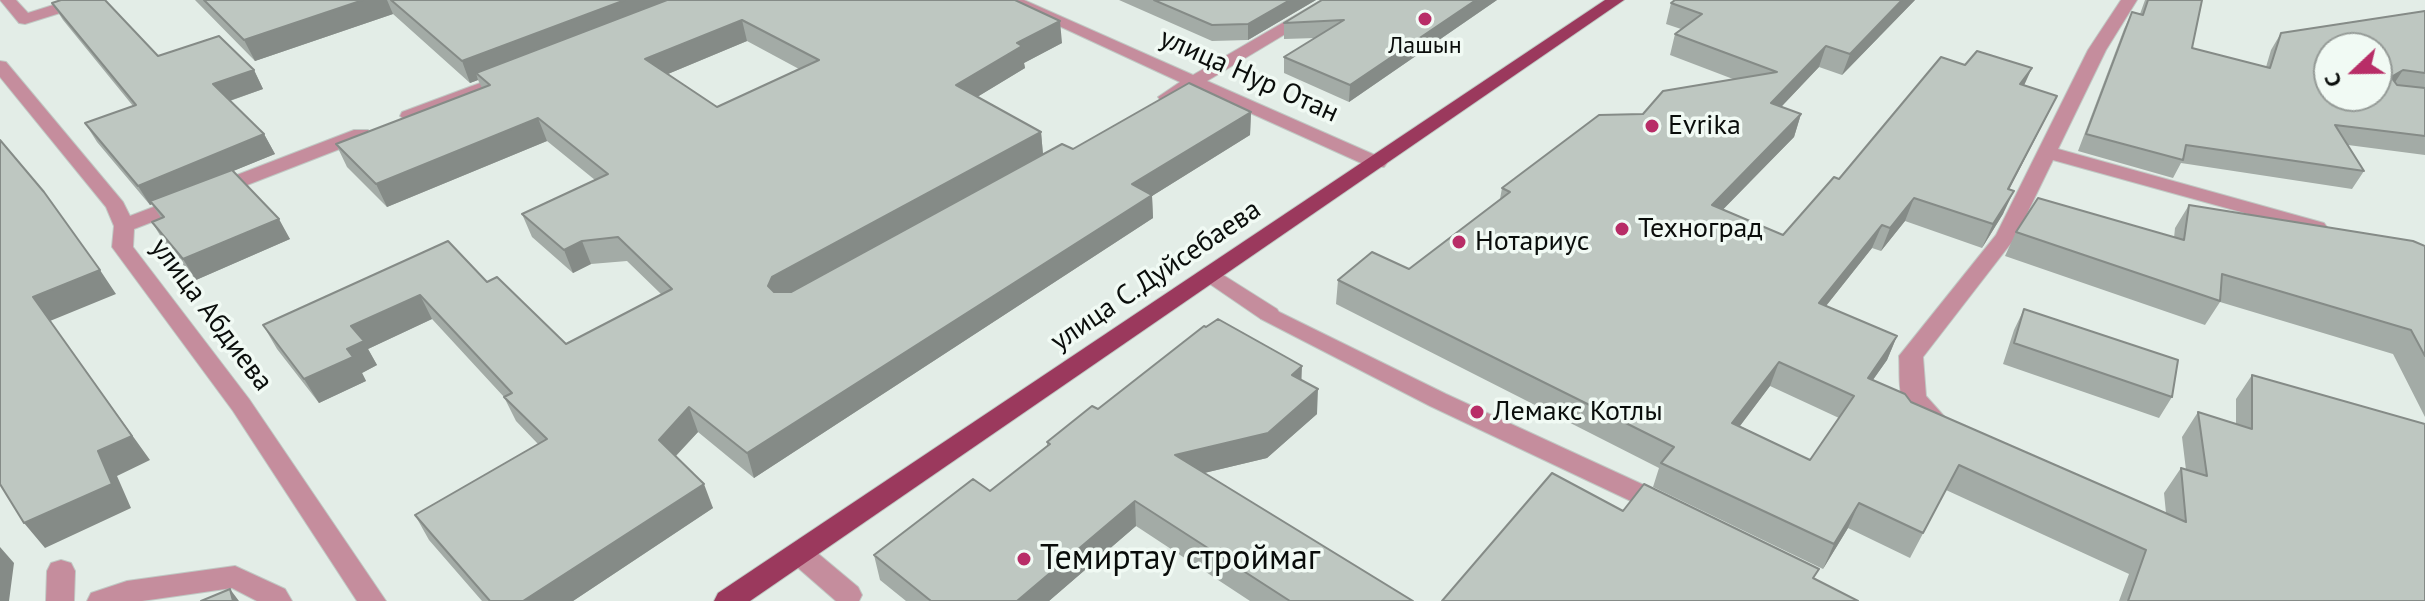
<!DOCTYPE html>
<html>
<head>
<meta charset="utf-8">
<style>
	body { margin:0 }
	#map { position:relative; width:2425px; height:601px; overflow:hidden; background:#e3ede7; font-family:"PT Sans",sans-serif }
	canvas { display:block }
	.north { position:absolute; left:2313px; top:32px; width:80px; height:80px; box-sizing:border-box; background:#f1faf4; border:2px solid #959b97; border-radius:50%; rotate:248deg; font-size:22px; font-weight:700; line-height:32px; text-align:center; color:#0a0d0b }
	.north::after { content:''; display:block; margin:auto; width:28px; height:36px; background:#b82d67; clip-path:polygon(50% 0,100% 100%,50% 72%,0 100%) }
</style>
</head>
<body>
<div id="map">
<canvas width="2425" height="601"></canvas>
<div class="north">С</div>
</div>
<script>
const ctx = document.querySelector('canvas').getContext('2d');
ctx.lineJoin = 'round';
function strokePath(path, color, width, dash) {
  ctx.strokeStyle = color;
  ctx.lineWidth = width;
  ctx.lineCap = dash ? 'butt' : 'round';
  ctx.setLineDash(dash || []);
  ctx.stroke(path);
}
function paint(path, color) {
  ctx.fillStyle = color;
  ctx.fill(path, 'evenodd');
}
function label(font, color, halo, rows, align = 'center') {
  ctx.font = font + ' "PT Sans",sans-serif';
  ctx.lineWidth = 7;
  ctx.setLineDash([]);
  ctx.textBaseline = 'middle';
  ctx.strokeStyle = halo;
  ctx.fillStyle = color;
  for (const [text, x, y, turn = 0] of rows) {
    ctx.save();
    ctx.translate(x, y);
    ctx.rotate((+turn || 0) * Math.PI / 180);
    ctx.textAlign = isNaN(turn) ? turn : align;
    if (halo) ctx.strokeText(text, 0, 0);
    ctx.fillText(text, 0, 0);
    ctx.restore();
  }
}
const service = new Path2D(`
	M 1269,307 L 1446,394 L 1672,498 L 1676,505 L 1672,512 L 1663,515 L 1654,512 L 1430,406 L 1261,319 L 1258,314 L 1261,309 Z
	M 61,560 L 71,563 L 75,571 L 74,601 L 46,601 L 47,571 L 51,563 Z
	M 235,566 L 285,589 L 292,601 L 257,601 L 232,588 L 142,601 L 87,601 L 91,593 L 127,581 Z`);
const minor = new Path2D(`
	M 0,0 L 16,0 L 28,13 L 69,0 L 94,0 L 92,3 L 25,24 L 19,23 Z
	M 1003,0 L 1024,0 L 1193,75 L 1322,0 L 1342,0 L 1207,81 L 1384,159 L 1387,163 L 1384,167 L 1370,167 L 1195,88 L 1173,101 L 1161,101 L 1158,97 L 1180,82 Z
	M 2121,0 L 2137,0 L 2106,50 L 2058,149 L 2324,223 L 2327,227 L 2317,233 L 2053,160 L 2015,238 L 1923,357 L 1926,396 L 1952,425 L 1949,431 C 1932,436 1911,417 1903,401 C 1898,390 1900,369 1899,356 L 1996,235 L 2088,50 Z
	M 0,61 L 6,62 L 123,202 L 130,216 L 354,130 L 368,130 L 370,134 L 368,138 L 134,229 L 133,247 L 249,399 L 386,601 L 357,601 L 233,411 L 112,247 L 114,226 L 106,207 L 0,77 Z
	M 507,73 L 516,78 L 513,82 L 416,120 L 409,122 L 400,116 L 402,112 Z
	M 1212,268 L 1277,309 L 1280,314 L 1277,319 L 1261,319 L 1204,280 L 1201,275 L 1204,270 Z
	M 799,542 L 809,546 L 858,587 L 862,595 L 859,601 L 836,601 L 789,560 L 786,553 L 789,546 Z`);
const primary = new Path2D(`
	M 1605,0 L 1624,0 L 750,601 L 714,601 L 718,593 Z`);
strokePath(service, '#c0c9c4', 2);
strokePath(minor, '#c0c9c4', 2);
strokePath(primary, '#c0c9c4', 2);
paint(service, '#c58d9d');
paint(minor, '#c58d9d');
paint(primary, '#9b395d');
paint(new Path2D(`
	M 195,0 L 1015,0 L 1062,43 L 1024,63 L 1025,68 L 977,97 L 1041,132 L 1043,154 L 1073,149 L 1251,112 L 1250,135 L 1152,196 L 1153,218 L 754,478 L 698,432 L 676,456 L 713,508 L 573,601 L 482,601 L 429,540 L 415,515 L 538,444 L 516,421 L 504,397 L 432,319 L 368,349 L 377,365 L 362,373 L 366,381 L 319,403 L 277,349 L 263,325 L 487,282 L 566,344 L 661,294 L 627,261 L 591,264 L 573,273 L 532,237 L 522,214 L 595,180 L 547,141 L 387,207 L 347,167 L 336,144 L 482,88 L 478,80 L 470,83 L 393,14 L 255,61 ZM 747,41 L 799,69 L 717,107 L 668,74 Z
	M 1119,0 L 1316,0 L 1248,40 L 1212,41 Z
	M 1497,0 L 1349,102 L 1284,73 L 1284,57 L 1316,38 L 1284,39 L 1284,23 Z
	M 1675,0 L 1915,0 L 1842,75 L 1819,67 L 1781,107 L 1801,114 L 1794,137 L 1723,209 L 1783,235 L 1839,179 L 2024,86 L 2057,96 L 2009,190 L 2003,214 L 1982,248 L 1905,221 L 1881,251 L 1872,248 L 1826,306 L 1897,336 L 1887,360 L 1873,380 L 1911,402 L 2166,513 L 2164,493 L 2181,468 L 2186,470 L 2182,437 L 2198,412 L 2236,424 L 2236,399 L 2252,375 L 2425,601 L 2119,601 L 2129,574 L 1946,490 L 1910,558 L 1848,528 L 1823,569 L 1653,487 L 1659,468 L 1336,304 L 1338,280 L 1409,269 L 1500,199 L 1502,188 L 1643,114 L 1733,79 L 1670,55 L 1675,34 L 1681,29 L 1666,24 L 1671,3 ZM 1770,386 L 1839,418 L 1810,460 L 1740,426 Z
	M 2145,0 L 2202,0 L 2192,48 L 2266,67 L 2271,50 L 2281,33 L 2425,11 L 2425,155 L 2348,145 L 2364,171 L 2352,189 L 2181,163 L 2173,178 L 2078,151 L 2124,29 L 2132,12 L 2140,14 Z
	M 52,3 L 158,56 L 254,70 L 263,89 L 230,101 L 264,134 L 275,154 L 233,171 L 290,239 L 196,280 L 164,242 L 152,222 L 161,218 L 152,204 L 150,205 L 97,142 L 85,123 L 133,106 L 63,20 Z
	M 2189,205 L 2425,246 L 2425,417 L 2393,354 L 2220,302 L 2205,325 L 2005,256 L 2016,232 L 2174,238 L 2175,228 Z
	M 2024,309 L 2172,397 L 2159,418 L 2003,364 L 2014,330 Z
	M 1301,380 L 1317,414 L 1267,458 L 1204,473 L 1413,601 L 1250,601 L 1136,526 L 1049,601 L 906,601 L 880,580 L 874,555 L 990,491 L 1047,446 L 1047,442 L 1098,409 Z`), '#a3aba6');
paint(new Path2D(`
	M 363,0 L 387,0 L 393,14 L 255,61 L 244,40 Z
	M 625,0 L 687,0 L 476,73 L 478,80 L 470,83 L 462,61 Z
	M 1290,0 L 1316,0 L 1248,40 L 1248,24 Z
	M 1476,0 L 1497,0 L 1349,102 L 1350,85 Z
	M 1902,0 L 1915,0 L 1842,75 L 1850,54 Z
	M 742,20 L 747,41 L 651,81 L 645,59 Z
	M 1060,21 L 1062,43 L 1024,63 L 1025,68 L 959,108 L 956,85 L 1017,43 Z
	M 1826,46 L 1819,67 L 1764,125 L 1771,103 Z
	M 2032,68 L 2022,90 L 2020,84 Z
	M 254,70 L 263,89 L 223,103 L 213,84 Z
	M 2403,70 L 2392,87 L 2391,77 Z
	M 2057,96 L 2046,118 L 1997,212 L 2008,189 Z
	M 1251,112 L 1250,135 L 1152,196 L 1153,218 L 754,478 L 747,453 L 1132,184 Z
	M 1801,114 L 1794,137 L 1705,228 L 1712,205 Z
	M 538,118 L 547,141 L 387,207 L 376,184 Z
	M 1041,132 L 1043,155 L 779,300 L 768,286 L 772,277 Z
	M 264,134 L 275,154 L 150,205 L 138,186 Z
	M 2014,191 L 2003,214 L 1982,248 L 1993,224 Z
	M 1914,198 L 1905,221 L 1881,251 L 1890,228 Z
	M 279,219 L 290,239 L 196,280 L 183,259 Z
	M 1882,225 L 1872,248 L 1810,326 L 1819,303 Z
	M 582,241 L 591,264 L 573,273 L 564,250 Z
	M 100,270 L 116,294 L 50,321 L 150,460 L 117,476 L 131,508 L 45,548 L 24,523 L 98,451 L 33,297 Z
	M 420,295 L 432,319 L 368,349 L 377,365 L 362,373 L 366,381 L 319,403 L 304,379 L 347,349 L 351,326 Z
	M 1897,336 L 1887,360 L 1857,402 L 1868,378 Z
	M 1779,362 L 1770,386 L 1724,447 L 1732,423 Z
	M 1302,366 L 1301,391 L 1292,375 Z
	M 1318,389 L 1317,414 L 1267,458 L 1175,480 L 1175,455 Z
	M 689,407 L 698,432 L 668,464 L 659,440 Z
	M 704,484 L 713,508 L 573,601 L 523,601 Z
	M 1135,501 L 1136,526 L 1049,601 L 1017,601 Z
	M 1859,503 L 1848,528 L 1823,569 L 1834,544 Z
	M 0,547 L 14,563 L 9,601 L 0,601 Z
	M 230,589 L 239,601 L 233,601 Z`), '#858b87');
const building = new Path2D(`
	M 61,0 L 105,0 L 158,56 L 219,36 L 254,70 L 213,84 L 264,134 L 138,186 L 85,123 L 136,105 L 52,3 Z
	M 204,0 L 363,0 L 244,40 Z
	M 391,0 L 625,0 L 462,61 Z
	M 667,0 L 1015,0 L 1060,21 L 1017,43 L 1022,46 L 956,85 L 1041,132 L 772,277 L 768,286 L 774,292 L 791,292 L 1062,144 L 1073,149 L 1189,83 L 1251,112 L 1132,184 L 1152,195 L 747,453 L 689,407 L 659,440 L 704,484 L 523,601 L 490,601 L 415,515 L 547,439 L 504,397 L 512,393 L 420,295 L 351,326 L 364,341 L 347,349 L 353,357 L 304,379 L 263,325 L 448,241 L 487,282 L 497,277 L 566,344 L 672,289 L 618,237 L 582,241 L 564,250 L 522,214 L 608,174 L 538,118 L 376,184 L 336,144 L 490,85 L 476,73 ZM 742,20 L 819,60 L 717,107 L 645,59 Z
	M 1154,0 L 1290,0 L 1248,24 L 1212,25 Z
	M 1322,0 L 1476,0 L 1350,85 L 1284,57 L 1344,20 L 1284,23 Z
	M 1675,0 L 1902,0 L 1850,54 L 1826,46 L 1771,103 L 1801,114 L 1712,205 L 1783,235 L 1834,177 L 1839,179 L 1941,57 L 1965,65 L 1977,51 L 2032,68 L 2020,84 L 2057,96 L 2008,189 L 2014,191 L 1993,224 L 1914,198 L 1890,228 L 1882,225 L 1819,303 L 1897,336 L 1868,378 L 1905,394 L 1911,402 L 2186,522 L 2181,468 L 2207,476 L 2198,412 L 2252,429 L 2252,375 L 2425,424 L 2425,601 L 2128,601 L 2146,550 L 1959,465 L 1923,533 L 1859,503 L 1834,544 L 1661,463 L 1674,447 L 1338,280 L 1372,252 L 1409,269 L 1510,192 L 1502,188 L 1599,115 L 1643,114 L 1663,91 L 1777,72 L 1675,34 L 1702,14 L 1671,3 ZM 1779,362 L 1854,396 L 1810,460 L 1732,423 Z
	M 2148,0 L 2202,0 L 2192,48 L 2270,68 L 2281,33 L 2425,11 L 2425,73 L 2403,70 L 2391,77 L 2397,85 L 2425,88 L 2425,136 L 2335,125 L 2364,171 L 2186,145 L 2183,160 L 2086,134 L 2132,12 L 2143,15 ZM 2329,48 L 2377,48 L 2377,96 L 2329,96 Z
	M 0,140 L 44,192 L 100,270 L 33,297 L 132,436 L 98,451 L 112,484 L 24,523 L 0,484 Z
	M 232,170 L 279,219 L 183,259 L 152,222 L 164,217 L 150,201 Z
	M 2038,198 L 2184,240 L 2189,205 L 2413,241 L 2425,246 L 2425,356 L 2411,330 L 2222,274 L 2220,301 L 2016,232 Z
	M 2024,309 L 2178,360 L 2172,397 L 2014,343 Z
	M 1218,319 L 1302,366 L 1292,375 L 1318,389 L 1268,433 L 1175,455 L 1413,601 L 1290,601 L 1135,501 L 1017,601 L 931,601 L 874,555 L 973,479 L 990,491 L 1050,444 L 1047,442 L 1092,406 L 1098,409 L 1204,326 L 1206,327 Z
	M 1552,473 L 1623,511 L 1644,484 L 1819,569 L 1813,578 L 1858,601 L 1442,601 Z
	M 230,589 L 233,601 L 201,601 Z`);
paint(building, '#bec7c1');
strokePath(building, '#858b87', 2);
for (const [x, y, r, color] of [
	[1425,19,8,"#b82d67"],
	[1652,126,8,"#b82d67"],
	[1622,229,8,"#b82d67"],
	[1459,242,8,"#b82d67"],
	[1477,412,8,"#b82d67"],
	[1024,559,8,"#b82d67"]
]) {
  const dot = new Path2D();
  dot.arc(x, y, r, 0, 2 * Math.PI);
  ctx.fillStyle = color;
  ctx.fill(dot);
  strokePath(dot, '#f1faf4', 3);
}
label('24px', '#0a0d0b', '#f1faf4', [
	["Лашын",1425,46]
]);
label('28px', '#0a0d0b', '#f1faf4', [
	["улица Нур Отан",1249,76,24],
	["улица С.Дуйсебаева",1156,276,-34],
	["улица Абдиева",211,315,53]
]);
label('28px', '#0a0d0b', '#f1faf4', [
	["Evrika",1668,126],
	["Техноград",1638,229],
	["Нотариус",1475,242],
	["Лемакс Котлы",1493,412]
], 'left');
label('34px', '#0a0d0b', '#f1faf4', [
	["Темиртау строймаг",1040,559]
], 'left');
</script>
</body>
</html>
